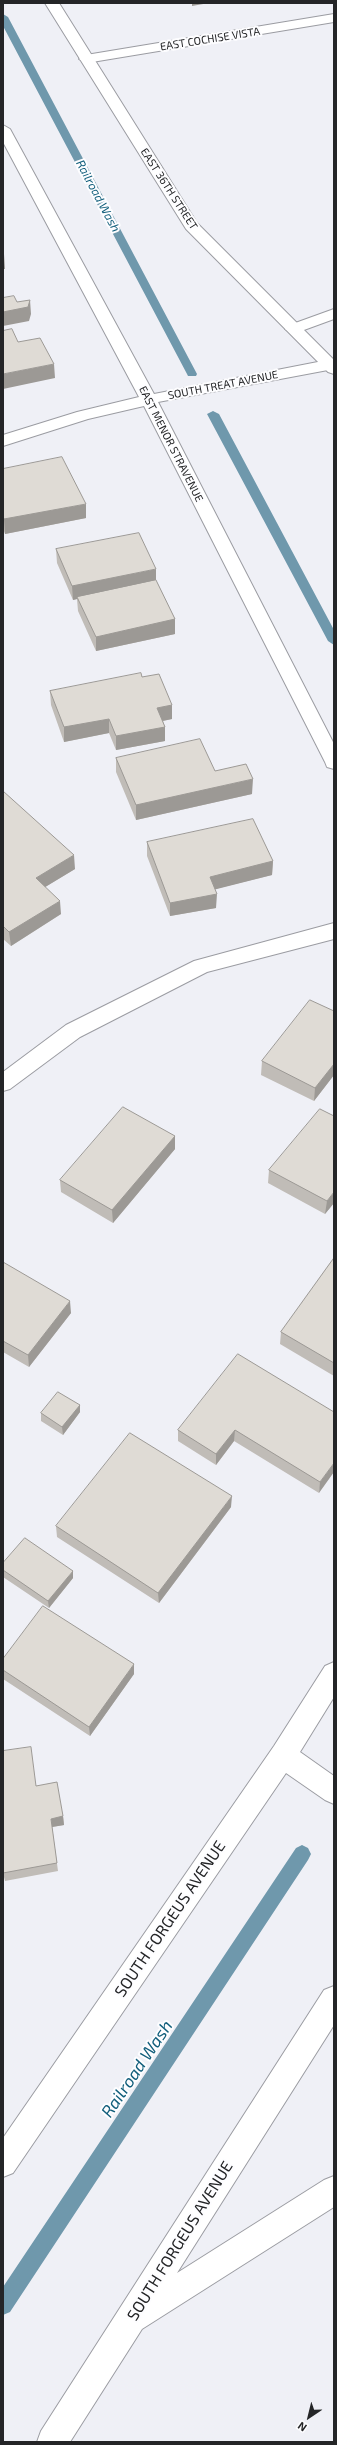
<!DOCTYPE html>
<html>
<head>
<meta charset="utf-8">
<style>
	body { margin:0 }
	#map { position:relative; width:337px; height:2445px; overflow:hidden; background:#eff0f6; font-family:"Exo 2",sans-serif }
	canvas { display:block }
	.frame { position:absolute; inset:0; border:4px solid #242527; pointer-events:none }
	.north { position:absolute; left:289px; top:2397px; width:40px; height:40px; -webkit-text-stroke:3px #fdfdff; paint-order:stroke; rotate:215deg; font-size:11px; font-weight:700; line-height:16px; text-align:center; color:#242527 }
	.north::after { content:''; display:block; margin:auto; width:14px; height:18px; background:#242527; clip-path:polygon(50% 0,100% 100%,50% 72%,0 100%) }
</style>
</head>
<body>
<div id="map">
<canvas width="337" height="2445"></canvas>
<div class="frame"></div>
<div class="north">N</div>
</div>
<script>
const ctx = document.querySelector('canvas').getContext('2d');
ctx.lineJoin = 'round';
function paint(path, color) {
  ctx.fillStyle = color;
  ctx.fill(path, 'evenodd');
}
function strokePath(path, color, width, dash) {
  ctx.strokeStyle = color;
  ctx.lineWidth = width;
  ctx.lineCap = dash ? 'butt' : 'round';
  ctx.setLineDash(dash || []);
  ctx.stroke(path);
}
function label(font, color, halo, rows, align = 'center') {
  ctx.font = font + ' "Exo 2",sans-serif';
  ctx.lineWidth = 4;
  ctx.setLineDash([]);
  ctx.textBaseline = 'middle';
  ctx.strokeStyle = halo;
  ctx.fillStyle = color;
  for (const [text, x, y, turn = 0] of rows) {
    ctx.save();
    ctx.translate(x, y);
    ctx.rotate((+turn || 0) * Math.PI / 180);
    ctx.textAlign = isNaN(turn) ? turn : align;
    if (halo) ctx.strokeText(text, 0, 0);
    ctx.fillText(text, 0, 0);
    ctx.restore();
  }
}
paint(new Path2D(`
	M 3,14 L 8,17 L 197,374 L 196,376 L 188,376 L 187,374 L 3,26 Z
	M 213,411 L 219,414 L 334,630 L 334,645 L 328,641 L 207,414 Z
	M 302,1845 L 308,1848 L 311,1854 L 308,1860 L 10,2312 L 3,2315 L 3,2287 L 296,1848 Z`), '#6f98ac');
const service = new Path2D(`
	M 334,309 L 334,319 L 293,334 L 285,329 L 287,326 Z`);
const minor = new Path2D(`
	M 334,14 L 334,22 L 86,63 L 79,59 L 86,55 Z
	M 3,125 L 10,129 L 154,394 L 328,360 L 334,362 L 334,368 L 328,370 L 158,402 L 334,744 L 334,769 L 327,767 L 325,762 L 144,406 L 88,419 L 3,446 L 3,435 L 77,412 L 139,397 L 3,142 Z
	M 334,923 L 334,939 L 207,972 L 80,1037 L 10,1089 L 3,1091 L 3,1072 L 66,1025 L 194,961 Z
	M 334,1662 L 334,1697 L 300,1752 L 334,1776 L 334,1804 L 325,1800 L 286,1773 L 13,2173 L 3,2177 L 3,2138 L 274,1746 L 325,1666 Z
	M 334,1986 L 334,2025 L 177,2273 L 324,2180 L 334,2176 L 334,2207 L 142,2329 L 70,2442 L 37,2442 L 41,2431 L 324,1990 Z`);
const secondary = new Path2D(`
	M 45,3 L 59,3 L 197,223 L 334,360 L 334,374 L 328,372 L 186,229 Z`);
strokePath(service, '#9b9ca2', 2);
strokePath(minor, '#9b9ca2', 2);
strokePath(secondary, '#9b9ca2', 2);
paint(service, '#fff');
paint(minor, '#fff');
paint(secondary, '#fff');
paint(new Path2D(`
	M 3,469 L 86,518 L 5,534 L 3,529 Z
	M 56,549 L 156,581 L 175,619 L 175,634 L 96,651 L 78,611 L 77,599 L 73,600 L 57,563 Z
	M 142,677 L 172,705 L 172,719 L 163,721 L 165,727 L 165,741 L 116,750 L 109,733 L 64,742 L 51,705 L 50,691 Z
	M 116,758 L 252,794 L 136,820 L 116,772 Z
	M 3,791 L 75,869 L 45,887 L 61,914 L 11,946 L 3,939 Z
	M 147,842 L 273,861 L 272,875 L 215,889 L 216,908 L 170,916 L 147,856 Z
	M 334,1011 L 334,1075 L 314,1101 L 261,1075 L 262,1061 Z
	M 175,1136 L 175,1149 L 113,1223 L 61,1192 L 60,1180 Z
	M 269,1170 L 334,1203 L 325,1214 L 268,1183 Z
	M 334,1258 L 334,1376 L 280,1344 L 281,1332 Z
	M 3,1262 L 71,1313 L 29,1367 L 3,1352 Z
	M 80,1405 L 80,1412 L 63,1435 L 41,1421 L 41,1413 Z
	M 334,1412 L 319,1493 L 234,1441 L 216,1465 L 178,1441 L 178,1430 Z
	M 231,1507 L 159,1603 L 57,1537 L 56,1526 Z
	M 3,1563 L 73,1578 L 49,1608 L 3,1577 Z
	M 3,1659 L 134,1674 L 90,1736 L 3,1679 Z
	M 3,1751 L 36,1786 L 63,1816 L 64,1825 L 52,1827 L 58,1871 L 5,1881 L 3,1873 Z`), '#c0bcb7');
paint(new Path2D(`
	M 192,3 L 209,3 L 192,6 Z
	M 3,254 L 4,254 L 5,269 L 3,269 Z
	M 30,300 L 31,314 L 29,321 L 3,326 L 3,312 Z
	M 54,364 L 55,378 L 3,389 L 3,374 Z
	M 86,504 L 86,518 L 5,534 L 4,519 Z
	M 156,569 L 156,583 L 77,597 L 77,599 L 73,600 L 72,586 Z
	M 175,619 L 175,634 L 96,651 L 96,637 Z
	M 172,705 L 172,719 L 157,722 L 157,708 Z
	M 109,719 L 109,733 L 64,742 L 64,727 Z
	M 165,727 L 165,741 L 116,750 L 116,736 Z
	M 253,779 L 252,794 L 136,820 L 136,805 Z
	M 74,855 L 75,869 L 37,892 L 36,878 Z
	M 273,861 L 272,875 L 209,891 L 210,877 Z
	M 217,894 L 216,908 L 170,916 L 170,903 Z
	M 60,901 L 61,914 L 11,946 L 9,932 Z
	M 334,1064 L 334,1075 L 314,1101 L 315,1088 Z
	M 175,1136 L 175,1149 L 113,1223 L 112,1210 Z
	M 334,1192 L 334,1203 L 325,1214 L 327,1201 Z
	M 70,1301 L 71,1313 L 29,1367 L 28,1355 Z
	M 80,1405 L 80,1412 L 63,1435 L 62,1427 Z
	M 235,1430 L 234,1441 L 216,1465 L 216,1454 Z
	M 334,1463 L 334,1472 L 319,1493 L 320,1482 Z
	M 232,1496 L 231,1507 L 159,1603 L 158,1593 Z
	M 73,1571 L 73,1578 L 49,1608 L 48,1601 Z
	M 134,1664 L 134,1674 L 90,1736 L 89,1727 Z
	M 63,1816 L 64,1825 L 52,1827 L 58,1871 L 51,1819 Z`), '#9c9995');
const building = new Path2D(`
	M 14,296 L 17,302 L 30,300 L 28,307 L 3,312 L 3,298 Z
	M 12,329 L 18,342 L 40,338 L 54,364 L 3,374 L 3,331 Z
	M 62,457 L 86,504 L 4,519 L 3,517 L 3,469 Z
	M 139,533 L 156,569 L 72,586 L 56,549 Z
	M 156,580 L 175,619 L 96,637 L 77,597 Z
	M 141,673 L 142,677 L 159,674 L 172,705 L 157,708 L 165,727 L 116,736 L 109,719 L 64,727 L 50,691 Z
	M 200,739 L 215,771 L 246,764 L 253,779 L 136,805 L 116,758 Z
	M 3,791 L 74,855 L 36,878 L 60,901 L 9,932 L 3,926 Z
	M 253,819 L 273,861 L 210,877 L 217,894 L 170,903 L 147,842 Z
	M 310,1000 L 334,1011 L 334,1064 L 315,1088 L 262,1061 Z
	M 123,1107 L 175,1136 L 112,1210 L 60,1180 Z
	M 320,1109 L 334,1116 L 334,1192 L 327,1201 L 269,1170 Z
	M 334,1258 L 334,1363 L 281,1332 Z
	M 3,1262 L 70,1301 L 28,1355 L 3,1341 Z
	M 238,1354 L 334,1412 L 334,1463 L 320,1482 L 235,1430 L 216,1454 L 178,1430 Z
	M 58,1392 L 80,1405 L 62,1427 L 41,1413 Z
	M 130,1433 L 232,1496 L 158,1593 L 56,1526 Z
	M 25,1538 L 73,1571 L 48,1601 L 3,1570 L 3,1563 Z
	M 43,1606 L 134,1664 L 89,1727 L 3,1670 L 3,1659 Z
	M 31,1747 L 36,1786 L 57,1782 L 63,1816 L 51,1819 L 57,1863 L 3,1873 L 3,1751 Z`);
paint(building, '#dfdbd5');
strokePath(building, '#9c9995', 1);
label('11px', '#242527', '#fdfdff', [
	["EAST COCHISE VISTA",210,39,-9],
	["EAST 36TH STREET",169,189,57],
	["SOUTH TREAT AVENUE",223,385,-11],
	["EAST MENOR STRAVENUE",171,444,63]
]);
label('italic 12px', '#115e7b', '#fdfdff', [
	["Railroad Wash",98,196,62]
]);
label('16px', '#242527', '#fdfdff', [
	["SOUTH FORGEUS AVENUE",170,1919,-56],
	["SOUTH FORGEUS AVENUE",180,2241,-58]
]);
label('italic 17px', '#115e7b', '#fdfdff', [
	["Railroad Wash",137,2069,-56]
]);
</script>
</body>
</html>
